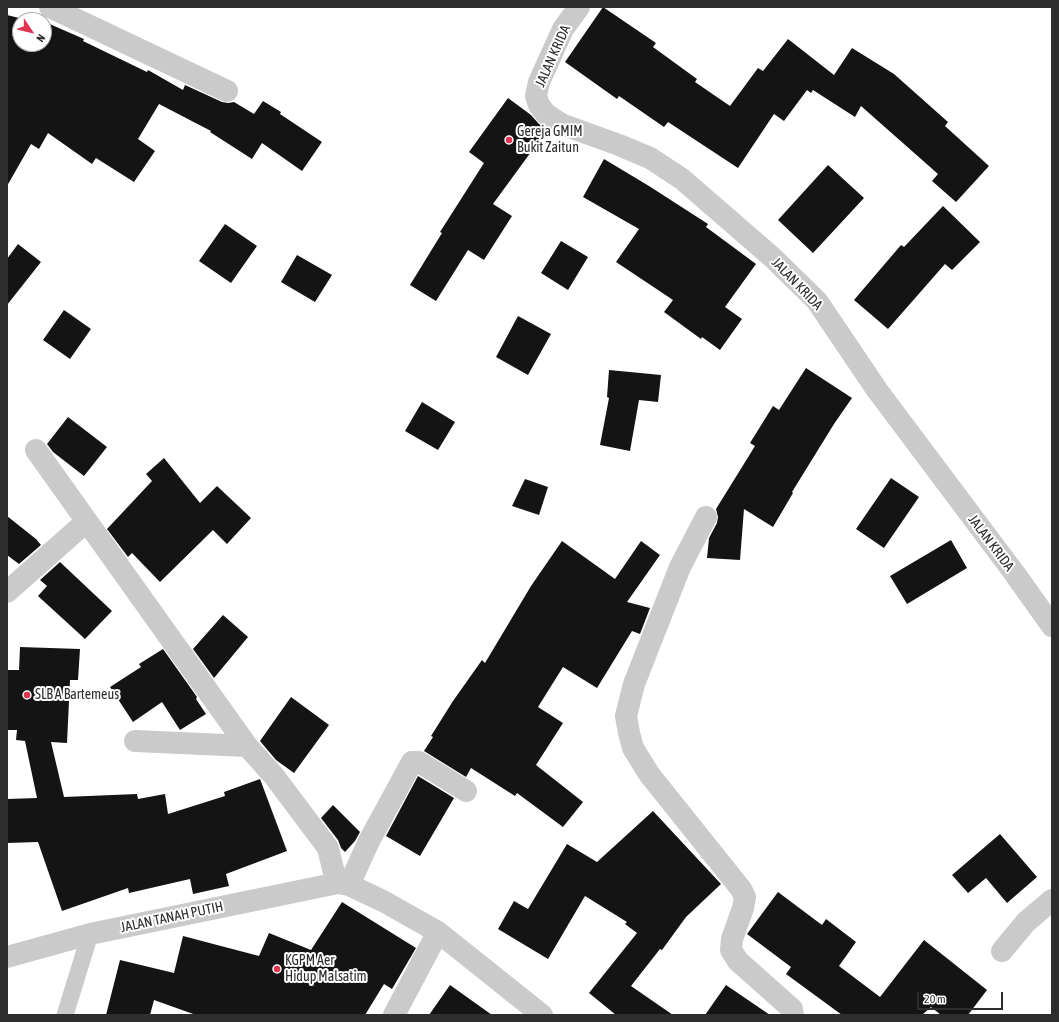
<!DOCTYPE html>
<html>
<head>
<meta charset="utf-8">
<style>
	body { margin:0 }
	#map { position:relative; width:1059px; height:1022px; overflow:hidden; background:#fff; font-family:"Asap Condensed",sans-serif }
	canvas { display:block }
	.frame { position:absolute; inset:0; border:8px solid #2d2d2d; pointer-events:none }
	.north { position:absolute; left:12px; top:12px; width:40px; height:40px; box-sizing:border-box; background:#fff; border:1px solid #ababab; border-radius:50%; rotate:125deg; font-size:11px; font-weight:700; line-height:16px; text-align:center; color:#2d2d2d }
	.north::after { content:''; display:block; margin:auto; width:14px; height:18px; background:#df344f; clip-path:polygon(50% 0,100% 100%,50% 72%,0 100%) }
	.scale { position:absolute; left:917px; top:992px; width:86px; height:18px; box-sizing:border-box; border:2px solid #2d2d2d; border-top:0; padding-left:5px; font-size:12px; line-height:14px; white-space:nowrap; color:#2d2d2d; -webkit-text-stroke:3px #fff; paint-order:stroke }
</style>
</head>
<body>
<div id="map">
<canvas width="1059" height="1022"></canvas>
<div class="frame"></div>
<div class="north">N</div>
<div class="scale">20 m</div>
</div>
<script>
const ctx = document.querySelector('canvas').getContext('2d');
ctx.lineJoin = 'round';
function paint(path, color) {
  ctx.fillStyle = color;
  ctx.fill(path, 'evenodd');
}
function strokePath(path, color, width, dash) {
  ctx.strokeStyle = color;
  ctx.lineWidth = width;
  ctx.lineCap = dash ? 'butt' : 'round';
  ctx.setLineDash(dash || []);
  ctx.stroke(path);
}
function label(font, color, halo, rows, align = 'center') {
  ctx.font = font + ' "Asap Condensed",sans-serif';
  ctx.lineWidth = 4;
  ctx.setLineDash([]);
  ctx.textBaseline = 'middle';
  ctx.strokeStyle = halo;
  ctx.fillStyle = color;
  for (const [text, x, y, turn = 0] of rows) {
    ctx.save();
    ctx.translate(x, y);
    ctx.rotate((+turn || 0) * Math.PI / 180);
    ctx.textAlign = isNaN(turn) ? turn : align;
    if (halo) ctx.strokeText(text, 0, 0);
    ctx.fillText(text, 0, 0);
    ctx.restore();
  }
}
paint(new Path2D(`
	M 603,7 L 656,43 L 653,47 L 697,79 L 695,82 L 730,106 L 758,68 L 763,71 L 788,39 L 834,75 L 852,48 L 894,74 L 948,122 L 945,126 L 989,166 L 956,202 L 932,181 L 938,174 L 861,106 L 855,117 L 813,90 L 811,93 L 807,90 L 784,121 L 774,114 L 738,168 L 668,122 L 664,127 L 619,96 L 617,99 L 565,62 Z
	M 7,15 L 27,20 L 20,20 L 20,44 L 44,44 L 45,22 L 84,39 L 83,41 L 147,72 L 148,70 L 183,90 L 185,85 L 222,102 L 228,103 L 234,102 L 254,114 L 263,101 L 281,112 L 280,114 L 322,142 L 302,171 L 262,143 L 252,159 L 210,132 L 211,131 L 159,104 L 138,139 L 155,151 L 134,182 L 96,158 L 92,164 L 48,133 L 39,149 L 31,144 L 7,186 Z
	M 508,98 L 531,115 L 539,124 L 547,130 L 493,204 L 512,216 L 484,260 L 468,250 L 436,301 L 410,285 L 442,233 L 440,232 L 484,163 L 469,152 Z
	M 604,159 L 649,186 L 708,224 L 706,227 L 756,264 L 725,307 L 742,319 L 720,350 L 702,337 L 701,339 L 664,312 L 673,300 L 616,262 L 639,229 L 583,197 Z
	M 828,165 L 864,198 L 813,253 L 778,220 Z
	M 943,206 L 980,242 L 952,270 L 945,264 L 888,329 L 854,300 L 901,245 L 904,247 Z
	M 225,224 L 257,246 L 231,283 L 199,261 Z
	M 561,241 L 588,257 L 568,290 L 541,273 Z
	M 18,244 L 41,262 L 7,305 L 7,259 Z
	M 297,255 L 332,275 L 315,302 L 281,282 Z
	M 64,310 L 91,329 L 70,359 L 43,340 Z
	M 518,316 L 551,334 L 528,375 L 496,357 Z
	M 806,368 L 852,398 L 834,424 L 792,492 L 793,493 L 773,527 L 744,509 L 740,560 L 707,558 L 709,538 L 717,523 L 718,517 L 716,509 L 755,446 L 750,443 L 773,406 L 779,410 Z
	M 609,370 L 661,375 L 658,402 L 639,400 L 630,451 L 600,445 L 609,398 L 607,397 Z
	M 422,402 L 455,422 L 438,450 L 405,431 Z
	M 68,417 L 107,447 L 84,476 L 53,452 L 47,444 Z
	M 164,458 L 200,503 L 217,486 L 251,518 L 227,544 L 213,530 L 160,582 L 132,553 L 128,557 L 107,529 L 152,481 L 146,474 Z
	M 891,478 L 919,497 L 884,548 L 856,529 Z
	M 525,479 L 548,487 L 539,515 L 512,506 Z
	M 7,516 L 36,539 L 41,545 L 19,564 L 7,555 Z
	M 951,540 L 967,568 L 907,604 L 890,576 Z
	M 562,541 L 615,579 L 641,541 L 660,555 L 627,602 L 650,608 L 640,634 L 632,631 L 597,688 L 563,667 L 538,707 L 563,723 L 536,765 L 583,802 L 563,827 L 517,793 L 515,796 L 471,768 L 466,777 L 424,751 L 433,737 L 431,736 L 453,701 L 482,660 L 485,663 L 531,586 Z
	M 60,562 L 112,611 L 85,639 L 38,596 L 47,586 L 40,580 Z
	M 223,615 L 248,637 L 214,678 L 193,649 Z
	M 20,647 L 80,649 L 78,680 L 70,680 L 67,743 L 51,742 L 64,797 L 137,794 L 138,799 L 165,794 L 168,814 L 225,796 L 224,792 L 260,779 L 287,851 L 226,874 L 229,886 L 193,894 L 190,879 L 129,893 L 128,888 L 62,911 L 38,842 L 7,843 L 7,799 L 37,798 L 25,741 L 16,740 L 17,730 L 7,730 L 7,670 L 19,670 Z
	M 163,649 L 197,697 L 196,699 L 206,714 L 180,730 L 162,702 L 133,722 L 110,687 L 141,667 L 139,664 Z
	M 291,697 L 329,725 L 294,773 L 276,760 L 260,741 Z
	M 418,776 L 454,798 L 420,856 L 386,836 Z
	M 333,805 L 360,832 L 355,841 L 345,852 L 341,848 L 338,840 L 321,818 Z
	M 653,811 L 721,884 L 686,917 L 662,950 L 660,949 L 631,986 L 673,1015 L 616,1015 L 589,993 L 637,933 L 625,924 L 627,922 L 585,896 L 548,959 L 498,929 L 514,901 L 528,909 L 567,844 L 597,862 Z
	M 1000,834 L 1037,877 L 1007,903 L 986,878 L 968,893 L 952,875 Z
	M 778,892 L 822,925 L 826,919 L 856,942 L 839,966 L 880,997 L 924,940 L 987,990 L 968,1015 L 941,1015 L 931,1007 L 922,1015 L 842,1015 L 786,974 L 791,967 L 747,934 Z
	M 342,902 L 416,948 L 392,989 L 384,984 L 365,1015 L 196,1015 L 154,1000 L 150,1015 L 106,1015 L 120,960 L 174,973 L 183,936 L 259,956 L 269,933 L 311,950 Z
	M 450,985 L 492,1015 L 429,1015 Z
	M 726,985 L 770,1015 L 705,1015 Z`), '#141414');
strokePath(new Path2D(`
	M 65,1015 L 90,934`), '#cacaca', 17);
strokePath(new Path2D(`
	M 50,7 L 227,91
	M 36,450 L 247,746
	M 706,517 L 680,567 L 634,684 L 626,716 L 629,733 L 633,748 L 649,774 L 741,889 L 745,897 L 743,908 L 732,939 L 731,950 L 738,961 L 792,1009 L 793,1015
	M 7,592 L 87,521
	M 135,741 L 247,746 L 274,776 L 328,848 L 333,869 L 338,883 L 349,885 L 383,901 L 438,932 L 542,1015
	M 349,885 L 369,841 L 412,762 L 419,762 L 466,791
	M 1002,951 L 1026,922 L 1052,900
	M 7,957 L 90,934 L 338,883
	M 394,1015 L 438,932`), '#cacaca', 22);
strokePath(new Path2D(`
	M 579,7 L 563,29 L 539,82 L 536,96 L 539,105 L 546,114 L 561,124 L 619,145 L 650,158 L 682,179 L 773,258 L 817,301 L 877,390 L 1015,574 L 1052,626`), '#cacaca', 22);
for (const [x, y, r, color] of [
	[509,140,4,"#df344f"],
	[27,695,4,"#df344f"],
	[277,969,4,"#df344f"]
]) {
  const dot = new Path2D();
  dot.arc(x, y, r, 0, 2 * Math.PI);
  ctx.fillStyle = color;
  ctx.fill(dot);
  strokePath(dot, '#fff', 1.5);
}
label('14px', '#2d2d2d', '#fff', [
	["JALAN KRIDA",553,56,-66],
	["JALAN KRIDA",797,284,46],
	["JALAN KRIDA",991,543,53],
	["JALAN TANAH PUTIH",172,917,-12]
]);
label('14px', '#2d2d2d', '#fff', [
	["Gereja GMIM",517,132],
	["Bukit Zaitun",517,148],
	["SLB A Bartemeus",35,695],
	["KGPM Aer",285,961],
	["Hidup Malsatim",285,977]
], 'left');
</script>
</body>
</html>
